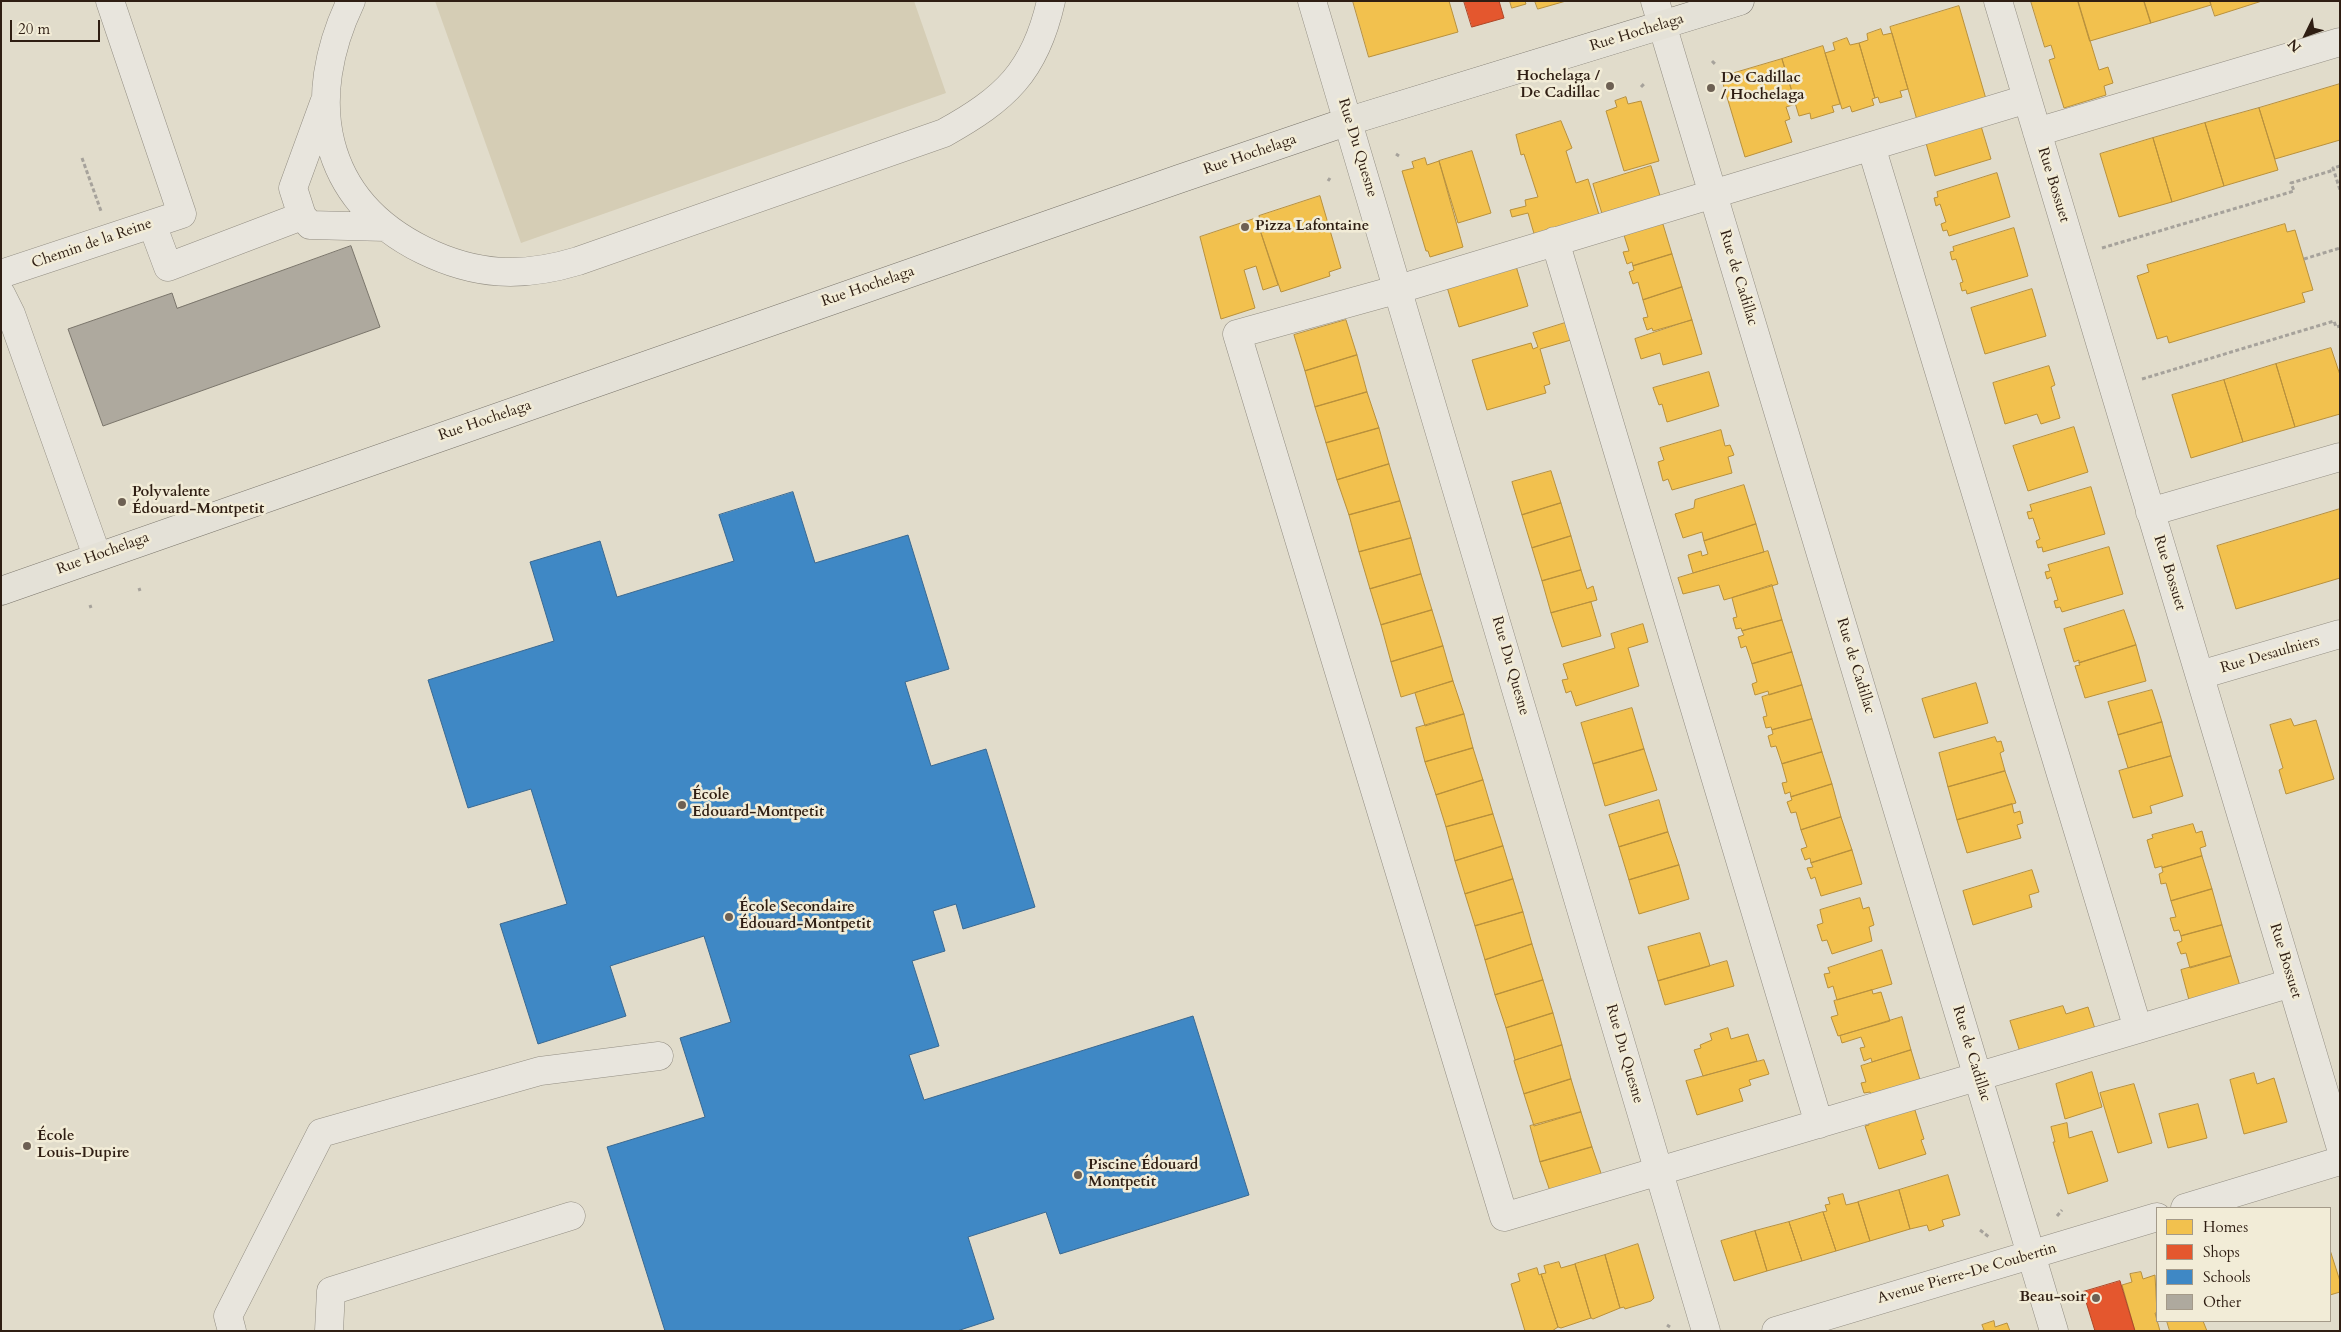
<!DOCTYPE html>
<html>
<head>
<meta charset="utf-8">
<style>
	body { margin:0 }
	#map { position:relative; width:2341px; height:1332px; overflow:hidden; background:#e1dccb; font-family:Cardo,serif }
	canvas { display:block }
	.frame { position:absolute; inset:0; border:2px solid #2f1e13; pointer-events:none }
	.legend { position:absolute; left:2156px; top:1207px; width:175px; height:115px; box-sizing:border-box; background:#f2ecd7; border:1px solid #a49a89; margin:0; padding:6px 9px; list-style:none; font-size:15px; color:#2f1e13 }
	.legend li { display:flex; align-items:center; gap:10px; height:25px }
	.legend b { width:25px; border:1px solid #a49a89 }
	.north { position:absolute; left:2281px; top:10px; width:50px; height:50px; -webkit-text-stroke:4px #f2ecd7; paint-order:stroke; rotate:228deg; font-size:14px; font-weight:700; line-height:20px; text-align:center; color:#2f1e13 }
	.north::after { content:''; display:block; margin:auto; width:18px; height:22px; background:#2f1e13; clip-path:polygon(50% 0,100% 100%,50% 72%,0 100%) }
	.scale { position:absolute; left:10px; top:20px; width:90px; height:22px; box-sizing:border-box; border:2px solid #2f1e13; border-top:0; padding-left:6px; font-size:15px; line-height:18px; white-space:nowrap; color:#2f1e13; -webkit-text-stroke:4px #f2ecd7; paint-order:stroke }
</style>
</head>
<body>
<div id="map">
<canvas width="2341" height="1332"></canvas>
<div class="frame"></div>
<ul class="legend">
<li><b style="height:14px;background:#f2c14e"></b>Homes</li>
<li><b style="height:14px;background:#e4572e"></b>Shops</li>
<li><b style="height:14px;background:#3f88c5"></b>Schools</li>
<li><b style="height:14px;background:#aea99e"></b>Other</li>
</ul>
<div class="north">N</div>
<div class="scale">20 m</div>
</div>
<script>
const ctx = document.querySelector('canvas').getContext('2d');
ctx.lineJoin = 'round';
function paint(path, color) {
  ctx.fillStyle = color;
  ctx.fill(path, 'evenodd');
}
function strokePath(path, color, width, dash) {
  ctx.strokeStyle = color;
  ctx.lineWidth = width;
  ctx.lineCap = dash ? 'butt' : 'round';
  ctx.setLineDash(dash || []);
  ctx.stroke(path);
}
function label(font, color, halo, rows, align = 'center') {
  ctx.font = font + ' Cardo,serif';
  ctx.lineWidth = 5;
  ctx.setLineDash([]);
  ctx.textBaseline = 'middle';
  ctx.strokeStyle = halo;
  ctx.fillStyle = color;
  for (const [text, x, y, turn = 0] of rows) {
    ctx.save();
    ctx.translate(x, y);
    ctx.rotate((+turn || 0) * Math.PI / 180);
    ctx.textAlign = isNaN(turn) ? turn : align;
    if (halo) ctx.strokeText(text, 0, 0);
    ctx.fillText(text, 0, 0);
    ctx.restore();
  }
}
paint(new Path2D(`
	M 435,1 L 914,1 L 946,93 L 521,243 Z`), '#d5cdb5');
const homes = new Path2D(`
	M 1353,1 L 1449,1 L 1458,32 L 1369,57 Z
	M 1510,1 L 1525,1 L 1526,4 L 1512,8 Z
	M 1535,1 L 1566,1 L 1538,9 Z
	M 2031,1 L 2078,1 L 2099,70 L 2108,67 L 2113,83 L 2104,86 L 2106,95 L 2064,108 L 2049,60 L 2055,58 L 2051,45 L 2045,47 Z
	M 2078,1 L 2144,1 L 2151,23 L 2090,41 Z
	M 2144,1 L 2210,1 L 2211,5 L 2151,23 Z
	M 2210,1 L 2262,1 L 2215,16 Z
	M 1959,6 L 1986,99 L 1917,120 L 1890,27 Z
	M 1881,29 L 1883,35 L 1892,33 L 1908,89 L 1900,91 L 1902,97 L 1880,103 L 1878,97 L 1875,98 L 1859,43 L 1868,40 L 1867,34 Z
	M 1847,38 L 1850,45 L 1859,43 L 1875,98 L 1872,99 L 1874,105 L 1852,112 L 1850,106 L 1842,109 L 1825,53 L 1835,50 L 1833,43 Z
	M 1823,46 L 1840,104 L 1832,106 L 1834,112 L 1811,119 L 1810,113 L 1799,116 L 1782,59 Z
	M 1782,59 L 1796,104 L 1786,107 L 1790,119 L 1785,121 L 1792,142 L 1745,157 L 1721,77 Z
	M 2340,84 L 2340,140 L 2275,159 L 2259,108 Z
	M 1626,97 L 1628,104 L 1641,101 L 1659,161 L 1624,171 L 1606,111 L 1617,107 L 1615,101 Z
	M 2259,108 L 2278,170 L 2224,186 L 2205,123 Z
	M 1561,121 L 1572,148 L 1566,151 L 1576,183 L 1588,179 L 1600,218 L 1535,237 L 1528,213 L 1512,217 L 1510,210 L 1526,206 L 1525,200 L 1538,197 L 1524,154 L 1521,155 L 1516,135 Z
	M 2205,123 L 2224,186 L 2172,202 L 2153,138 Z
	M 1981,126 L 1991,159 L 1935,176 L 1926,143 Z
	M 2153,138 L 2172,202 L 2119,217 L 2100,154 Z
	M 1472,151 L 1491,213 L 1458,223 L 1439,161 Z
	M 1425,158 L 1427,165 L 1439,161 L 1463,247 L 1430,257 L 1428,251 L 1426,251 L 1402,171 L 1414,168 L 1412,162 Z
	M 1651,166 L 1661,199 L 1603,217 L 1593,184 Z
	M 1997,173 L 2010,217 L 1949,236 L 1947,230 L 1943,231 L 1941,224 L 1946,222 L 1940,204 L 1936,206 L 1934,198 L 1938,197 L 1937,192 Z
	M 1320,196 L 1341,268 L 1329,272 L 1330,276 L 1281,292 L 1257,221 L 1260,220 L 1259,216 Z
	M 1254,219 L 1255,222 L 1257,221 L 1278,285 L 1263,290 L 1256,266 L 1244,270 L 1255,308 L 1221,319 L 1200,237 Z
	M 1662,221 L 1672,254 L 1633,266 L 1632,262 L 1627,264 L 1623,252 L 1629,251 L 1623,232 Z
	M 2285,224 L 2287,232 L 2295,230 L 2313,290 L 2302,293 L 2305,302 L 2169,343 L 2167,336 L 2157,339 L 2137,276 L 2149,272 L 2147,265 Z
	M 2014,228 L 2028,276 L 1967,294 L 1966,290 L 1962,291 L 1960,283 L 1963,282 L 1956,259 L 1952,260 L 1950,252 L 1954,251 L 1953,247 Z
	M 1672,254 L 1682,287 L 1643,300 L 1638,282 L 1633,284 L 1629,272 L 1634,270 L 1633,266 Z
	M 1516,266 L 1528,306 L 1459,327 L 1447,287 Z
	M 1682,287 L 1692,320 L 1653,331 L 1652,328 L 1647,330 L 1643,318 L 1648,317 L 1643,300 Z
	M 2032,289 L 2046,336 L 1985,354 L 1971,308 Z
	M 1346,320 L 1357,355 L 1305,371 L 1294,335 Z
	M 1692,320 L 1702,354 L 1663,365 L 1660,353 L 1641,359 L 1635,339 Z
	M 1565,323 L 1571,340 L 1540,349 L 1550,384 L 1544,386 L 1546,393 L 1487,410 L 1472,360 L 1531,343 L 1533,349 L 1538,347 L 1533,333 Z
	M 2331,348 L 2340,375 L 2340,414 L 2295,427 L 2276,364 Z
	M 1357,355 L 1367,392 L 1315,407 L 1305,371 Z
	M 2276,364 L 2295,427 L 2243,442 L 2224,380 Z
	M 2049,366 L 2055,385 L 2051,387 L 2060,418 L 2041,424 L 2037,414 L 2005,424 L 1993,383 Z
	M 1709,372 L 1719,406 L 1667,422 L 1662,404 L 1659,405 L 1653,388 Z
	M 2224,380 L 2243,442 L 2191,458 L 2172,395 Z
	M 1367,392 L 1379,428 L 1326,443 L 1315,407 Z
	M 2074,427 L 2088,472 L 2028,491 L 2013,446 Z
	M 1379,428 L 1389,464 L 1337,480 L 1326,443 Z
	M 1721,430 L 1725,446 L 1730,445 L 1734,455 L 1728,457 L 1732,473 L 1672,490 L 1668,479 L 1663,481 L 1658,462 L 1664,460 L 1660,448 Z
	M 1389,464 L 1400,501 L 1349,515 L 1337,480 Z
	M 1551,471 L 1561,503 L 1522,515 L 1512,482 Z
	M 1744,485 L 1756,524 L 1704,541 L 1702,532 L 1683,538 L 1675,514 L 1694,508 L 1695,500 Z
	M 2091,487 L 2105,534 L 2043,552 L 2042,547 L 2038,548 L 2036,541 L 2040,539 L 2033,518 L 2029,519 L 2027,512 L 2032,511 L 2030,505 Z
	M 1400,501 L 1411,538 L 1359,552 L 1349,515 Z
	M 1561,503 L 1571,536 L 1532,548 L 1522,515 Z
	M 2340,509 L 2340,578 L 2236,609 L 2217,546 Z
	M 1756,524 L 1764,552 L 1693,573 L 1688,555 L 1701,551 L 1702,556 L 1708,554 L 1704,541 Z
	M 1571,536 L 1581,570 L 1542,581 L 1532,548 Z
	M 1411,538 L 1421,574 L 1370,589 L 1359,552 Z
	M 2109,547 L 2123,594 L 2062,612 L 2060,607 L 2056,608 L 2054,601 L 2058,600 L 2051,577 L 2047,579 L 2045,572 L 2050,571 L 2048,565 Z
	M 1768,551 L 1778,584 L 1724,600 L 1719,585 L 1683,594 L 1678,578 Z
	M 1581,570 L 1587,589 L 1593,586 L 1597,600 L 1551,613 L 1542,581 Z
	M 1421,574 L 1432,610 L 1381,625 L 1370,589 Z
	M 1772,585 L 1782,620 L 1742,631 L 1741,628 L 1736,629 L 1733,618 L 1737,617 L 1732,598 Z
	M 1591,602 L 1601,636 L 1562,647 L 1551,613 Z
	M 1432,610 L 1443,646 L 1391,662 L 1381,625 Z
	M 2124,610 L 2136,645 L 2079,663 L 2079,660 L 2074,662 L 2064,629 Z
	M 1782,620 L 1792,652 L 1752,664 L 1746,646 L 1741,648 L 1738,637 L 1744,635 L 1742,631 Z
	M 1643,624 L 1648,642 L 1628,648 L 1639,686 L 1576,706 L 1571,691 L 1566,693 L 1562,680 L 1568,679 L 1563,664 L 1615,648 L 1611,634 Z
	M 2136,645 L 2146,681 L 2085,698 L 2075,666 L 2080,665 L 2079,663 Z
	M 1443,646 L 1453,681 L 1401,697 L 1391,662 Z
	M 1792,652 L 1802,685 L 1769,695 L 1768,691 L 1755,695 L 1752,684 L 1757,682 L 1752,664 Z
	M 1453,681 L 1464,714 L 1425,726 L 1415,693 Z
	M 1976,683 L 1988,723 L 1934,738 L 1922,699 Z
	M 1802,685 L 1812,719 L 1772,730 L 1771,727 L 1766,728 L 1763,717 L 1767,716 L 1762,697 Z
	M 2152,690 L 2162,722 L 2118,735 L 2108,702 Z
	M 1632,708 L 1644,749 L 1593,764 L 1581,723 Z
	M 1464,714 L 1473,748 L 1425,762 L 1416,728 Z
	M 1812,719 L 1822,752 L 1782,764 L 1776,746 L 1771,747 L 1768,736 L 1773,734 L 1772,730 Z
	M 2291,719 L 2294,726 L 2316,720 L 2334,779 L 2286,794 L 2279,770 L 2283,768 L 2270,725 Z
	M 2162,722 L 2171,756 L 2128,768 L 2118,735 Z
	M 1995,737 L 1997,742 L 2001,741 L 2004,751 L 2000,753 L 2005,771 L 1948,787 L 1939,753 Z
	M 1473,748 L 1483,780 L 1436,795 L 1425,762 Z
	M 1644,749 L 1657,790 L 1605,806 L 1593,764 Z
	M 1822,752 L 1832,784 L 1791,797 L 1790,792 L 1785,794 L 1782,783 L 1787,782 L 1782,764 Z
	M 2171,756 L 2183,796 L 2150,806 L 2152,813 L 2133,818 L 2119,771 Z
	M 2005,771 L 2016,803 L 1957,820 L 1948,787 Z
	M 1483,780 L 1493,814 L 1446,827 L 1436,795 Z
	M 1832,784 L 1841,817 L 1801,830 L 1796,812 L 1791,813 L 1787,802 L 1792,800 L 1791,797 Z
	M 1659,800 L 1668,832 L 1619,847 L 1609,815 Z
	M 2012,804 L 2014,813 L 2020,811 L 2023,823 L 2017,825 L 2021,838 L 1967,853 L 1957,820 Z
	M 1493,814 L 1503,846 L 1455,861 L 1446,827 Z
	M 1841,817 L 1852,850 L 1811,863 L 1810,858 L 1805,860 L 1801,849 L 1807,847 L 1801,830 Z
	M 2193,824 L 2196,833 L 2202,831 L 2206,846 L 2200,848 L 2202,856 L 2162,868 L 2162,866 L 2155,868 L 2147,840 L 2153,838 L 2152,835 Z
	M 1668,832 L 1679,865 L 1629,880 L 1619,847 Z
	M 1503,846 L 1513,879 L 1465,894 L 1455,861 Z
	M 1852,850 L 1862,884 L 1821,896 L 1815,877 L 1811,879 L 1807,868 L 1813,867 L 1811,863 Z
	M 2202,856 L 2212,889 L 2171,901 L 2166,883 L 2161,884 L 2159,874 L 2163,872 L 2162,868 Z
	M 1679,865 L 1689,899 L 1639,914 L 1629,880 Z
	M 2032,870 L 2039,892 L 2029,895 L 2032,907 L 1973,925 L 1963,891 Z
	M 1513,879 L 1523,912 L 1475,926 L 1465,894 Z
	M 2212,889 L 2222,925 L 2181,936 L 2179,930 L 2174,931 L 2170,918 L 2176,917 L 2171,901 Z
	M 1860,898 L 1863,909 L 1869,907 L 1874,925 L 1869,927 L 1872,941 L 1832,954 L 1827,940 L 1822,941 L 1817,925 L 1823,923 L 1820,910 Z
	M 1523,912 L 1532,944 L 1485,960 L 1475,926 Z
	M 2222,925 L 2231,956 L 2190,968 L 2186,953 L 2181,954 L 2177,943 L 2182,941 L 2181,936 Z
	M 1700,933 L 1710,966 L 1658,981 L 1648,947 Z
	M 1532,944 L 1543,980 L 1495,995 L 1485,960 Z
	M 1882,950 L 1892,984 L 1837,1000 L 1833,986 L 1828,988 L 1824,974 L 1830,973 L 1828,968 Z
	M 2231,956 L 2240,986 L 2189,1000 L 2181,970 Z
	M 1727,961 L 1734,986 L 1665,1005 L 1658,981 Z
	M 1543,980 L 1553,1013 L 1506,1028 L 1495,995 Z
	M 1872,990 L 1873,994 L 1881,992 L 1890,1021 L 1838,1036 L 1831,1017 L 1838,1015 L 1834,1001 Z
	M 2063,1006 L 2066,1014 L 2088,1007 L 2096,1032 L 2021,1055 L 2010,1021 Z
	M 1553,1013 L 1562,1045 L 1515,1060 L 1506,1028 Z
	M 1902,1017 L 1911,1050 L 1872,1062 L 1871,1058 L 1864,1061 L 1860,1048 L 1865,1047 L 1861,1037 L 1842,1043 L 1840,1036 Z
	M 1728,1028 L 1731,1039 L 1748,1034 L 1757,1061 L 1703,1076 L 1694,1050 L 1701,1048 L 1700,1045 L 1712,1040 L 1710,1034 Z
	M 1562,1045 L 1571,1079 L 1524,1094 L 1514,1061 Z
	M 1911,1050 L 1921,1083 L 1872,1098 L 1870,1092 L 1864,1093 L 1861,1083 L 1866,1082 L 1861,1066 Z
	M 1764,1060 L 1769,1074 L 1749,1080 L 1751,1085 L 1739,1089 L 1743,1101 L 1697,1115 L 1686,1081 Z
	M 2092,1072 L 2102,1107 L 2065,1119 L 2056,1084 Z
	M 2254,1073 L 2257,1084 L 2274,1078 L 2287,1122 L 2244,1134 L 2230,1080 Z
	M 1571,1079 L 1581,1112 L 1534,1126 L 1524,1094 Z
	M 2134,1084 L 2152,1143 L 2118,1153 L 2100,1093 Z
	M 2198,1104 L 2207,1138 L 2168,1148 L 2159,1114 Z
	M 1914,1107 L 1924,1139 L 1921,1140 L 1926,1154 L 1879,1169 L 1865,1126 L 1869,1125 L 1868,1120 Z
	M 1581,1112 L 1592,1147 L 1540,1162 L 1530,1126 Z
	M 2067,1123 L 2069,1138 L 2092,1131 L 2108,1181 L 2068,1194 L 2053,1142 L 2055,1142 L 2051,1127 Z
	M 1592,1147 L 1603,1179 L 1552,1197 L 1540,1162 Z
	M 1948,1175 L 1960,1215 L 1942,1220 L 1944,1226 L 1929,1231 L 1927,1225 L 1910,1229 L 1899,1190 Z
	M 1899,1190 L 1910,1229 L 1870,1241 L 1858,1202 Z
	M 1843,1194 L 1846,1205 L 1858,1202 L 1870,1241 L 1836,1251 L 1823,1212 L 1827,1211 L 1825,1205 L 1830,1204 L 1828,1198 Z
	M 1823,1212 L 1836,1251 L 1802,1261 L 1789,1222 Z
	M 1789,1222 L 1802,1261 L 1767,1271 L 1755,1231 Z
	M 1755,1231 L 1767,1271 L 1734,1281 L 1721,1241 Z
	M 1638,1244 L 1654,1298 L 1651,1301 L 1625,1309 L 1624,1307 L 1620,1308 L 1605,1255 Z
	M 2330,1250 L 2340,1281 L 2340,1292 L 2330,1295 Z
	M 1605,1255 L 1620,1308 L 1593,1319 L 1591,1318 L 1575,1264 Z
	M 1559,1262 L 1561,1268 L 1575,1264 L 1591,1318 L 1561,1328 L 1558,1327 L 1541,1274 L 1546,1273 L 1544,1266 Z
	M 1537,1268 L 1539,1275 L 1541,1274 L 1558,1327 L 1552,1331 L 1525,1331 L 1511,1284 L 1520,1281 L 1518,1274 Z
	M 2141,1272 L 2143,1279 L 2155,1275 L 2157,1313 L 2155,1313 L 2160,1331 L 2135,1331 L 2122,1285 L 2132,1282 L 2130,1274 Z
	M 1994,1321 L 1995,1327 L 2007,1323 L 2010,1331 L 1979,1331 L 1984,1330 L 1982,1325 Z
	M 2167,1321 L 2203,1321 L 2207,1331 L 2170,1331 Z`);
paint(homes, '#f2c14e');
strokePath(homes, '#b8903c', 1);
const shops = new Path2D(`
	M 1464,1 L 1499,1 L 1504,18 L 1472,27 Z
	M 2120,1281 L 2135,1331 L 2095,1331 L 2083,1292 Z`);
paint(shops, '#e4572e');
strokePath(shops, '#ae4626', 1);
const schools = new Path2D(`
	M 793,492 L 815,563 L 908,535 L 949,669 L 905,682 L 931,766 L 986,749 L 1035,907 L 963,929 L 956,904 L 933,911 L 945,951 L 912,961 L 939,1046 L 909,1055 L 924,1100 L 1193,1016 L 1249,1195 L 1060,1254 L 1046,1212 L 968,1237 L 994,1319 L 957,1331 L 665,1331 L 607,1147 L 705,1117 L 680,1038 L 731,1022 L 704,936 L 610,966 L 626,1016 L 538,1044 L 500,924 L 567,904 L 531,789 L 468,808 L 428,680 L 554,641 L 530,562 L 600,541 L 617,597 L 734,561 L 719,515 Z`);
paint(schools, '#3f88c5');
strokePath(schools, '#3a6890', 1);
const building = new Path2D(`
	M 351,246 L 380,327 L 103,426 L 68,329 L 172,293 L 177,308 Z`);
paint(building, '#aea99e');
strokePath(building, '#7a756b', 1);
const minor = new Path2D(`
	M 351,1 C 304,99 320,199 423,250 C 476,276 522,278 578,261 L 944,133 C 1005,99 1035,72 1051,1
	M 1312,1 L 1706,1331
	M 1655,1 L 2054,1331
	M 1998,1 L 2340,1145
	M 324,103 L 293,188 L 302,216 L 310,225 L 386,227
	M 2037,132 L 2340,42
	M 1871,146 L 2138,1029 L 1504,1217 L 1237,334 L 1399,289 L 2027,99
	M 152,224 L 168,267 L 302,216
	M 1555,241 L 1819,1124
	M 1,274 L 182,214 L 110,1
	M 1,294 L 11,314 L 97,556
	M 2150,512 L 2340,457
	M 2200,675 L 2340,634
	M 2138,1029 L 2291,983
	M 2185,1208 L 2340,1161
	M 232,1331 L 228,1316 L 321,1133 L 540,1071 L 659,1056
	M 329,1331 L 331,1291 L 571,1216
	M 1776,1331 L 2157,1217`);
const major = new Path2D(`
	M 1,591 L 1179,179 L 1349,121 L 1740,1`);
strokePath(minor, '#938e83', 29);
strokePath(major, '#7a756b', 29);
strokePath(new Path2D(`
	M 1712,61 L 1715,64
	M 1641,87 L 1644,84
	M 1396,154 L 1399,156
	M 82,158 L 101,211
	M 2340,166 L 2333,168 L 2340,190
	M 1328,181 L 1330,178
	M 2102,248 L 2294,191 L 2291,183 L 2334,170
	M 2304,259 L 2340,248
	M 2142,379 L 2334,321 L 2336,327 L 2340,326
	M 139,588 L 140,591
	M 90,605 L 91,608
	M 2057,1216 L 2062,1210
	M 1980,1230 L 1989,1237
	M 1667,1325 L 1670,1327`), '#a6a29b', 3, [4, 2.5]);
strokePath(minor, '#e8e5dd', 28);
strokePath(major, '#e4e1d7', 28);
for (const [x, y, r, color] of [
	[1610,86,5,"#6d6053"],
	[1711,88,5,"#6d6053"],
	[1245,227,5,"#6d6053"],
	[122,502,5,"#6d6053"],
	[682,805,5,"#6d6053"],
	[729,917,5,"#6d6053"],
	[27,1146,5,"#6d6053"],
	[1078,1175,5,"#6d6053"],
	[2096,1298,5,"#6d6053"]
]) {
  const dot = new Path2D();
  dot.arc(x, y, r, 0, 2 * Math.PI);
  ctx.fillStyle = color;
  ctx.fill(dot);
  strokePath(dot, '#f2ecd7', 2);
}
label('15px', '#2f1e13', '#f2ecd7', [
	["Rue Hochelaga",1637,33,-17],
	["Rue Du Quesne",1357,148,73],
	["Rue Hochelaga",1250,155,-19],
	["Rue Bossuet",2053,185,73],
	["Chemin de la Reine",92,244,-19],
	["Rue de Cadillac",1738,278,73],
	["Rue Hochelaga",868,287,-19],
	["Rue Hochelaga",485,421,-19],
	["Rue Hochelaga",103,554,-20],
	["Rue Bossuet",2169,573,73],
	["Rue Desaulniers",2270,655,-16],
	["Rue Du Quesne",1510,666,74],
	["Rue de Cadillac",1855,666,73],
	["Rue Bossuet",2285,961,73],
	["Rue Du Quesne",1624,1054,74],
	["Rue de Cadillac",1971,1054,73],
	["Avenue Pierre-De Coubertin",1967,1274,-16]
]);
label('bold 15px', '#2f1e13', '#f2ecd7', [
	["Hochelaga /",1600,77,"right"],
	["De Cadillac",1600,94,"right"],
	["De Cadillac",1721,79],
	["/ Hochelaga",1721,96],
	["Pizza Lafontaine",1255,227],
	["Polyvalente",132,493],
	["Édouard-Montpetit",132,510],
	["École",692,796],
	["Edouard-Montpetit",692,813],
	["École Secondaire",739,908],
	["Édouard-Montpetit",739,925],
	["École",37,1137],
	["Louis-Dupire",37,1154],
	["Piscine Édouard",1088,1166],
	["Montpetit",1088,1183],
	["Beau-soir",2086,1298,"right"]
], 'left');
</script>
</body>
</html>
